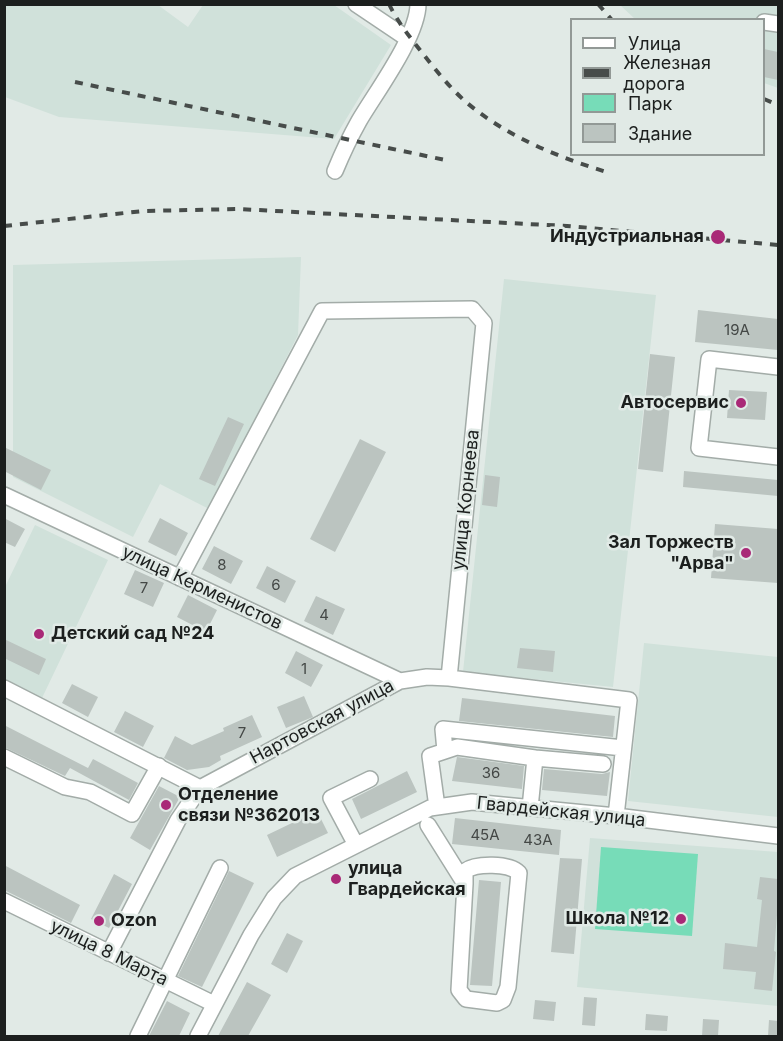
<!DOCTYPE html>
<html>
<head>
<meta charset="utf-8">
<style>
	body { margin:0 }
	#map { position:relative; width:783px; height:1041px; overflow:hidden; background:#e1eae6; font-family:Inter,sans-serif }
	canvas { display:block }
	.frame { position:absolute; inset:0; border:6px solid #1c1f1e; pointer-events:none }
	.legend { position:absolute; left:570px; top:18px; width:195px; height:138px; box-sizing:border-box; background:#e1eae6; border:2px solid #929996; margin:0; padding:8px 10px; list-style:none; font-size:18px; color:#1c1f1e }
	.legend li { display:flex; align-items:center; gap:12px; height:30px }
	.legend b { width:30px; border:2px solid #929996 }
</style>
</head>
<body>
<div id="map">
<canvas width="783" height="1041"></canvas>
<div class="frame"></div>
<ul class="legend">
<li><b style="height:8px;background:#fff"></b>Улица</li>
<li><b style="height:8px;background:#474c4a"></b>Железная дорога</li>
<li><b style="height:16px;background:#77dcb8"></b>Парк</li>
<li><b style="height:16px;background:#bbc4c0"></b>Здание</li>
</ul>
</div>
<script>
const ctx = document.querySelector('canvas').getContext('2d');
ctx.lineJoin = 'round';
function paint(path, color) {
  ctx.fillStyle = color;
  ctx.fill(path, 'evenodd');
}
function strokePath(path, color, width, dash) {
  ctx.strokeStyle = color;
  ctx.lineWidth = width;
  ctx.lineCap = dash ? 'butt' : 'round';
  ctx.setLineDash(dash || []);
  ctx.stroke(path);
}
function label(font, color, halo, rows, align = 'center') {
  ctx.font = font + ' Inter,sans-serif';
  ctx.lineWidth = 5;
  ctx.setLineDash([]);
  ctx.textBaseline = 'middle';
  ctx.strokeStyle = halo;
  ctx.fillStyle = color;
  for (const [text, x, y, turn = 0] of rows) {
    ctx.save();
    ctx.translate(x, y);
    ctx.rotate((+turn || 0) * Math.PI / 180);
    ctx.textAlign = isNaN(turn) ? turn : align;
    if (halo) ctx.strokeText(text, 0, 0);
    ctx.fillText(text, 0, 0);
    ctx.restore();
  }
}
paint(new Path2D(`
	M 4,5 L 158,5 L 188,27 L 203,5 L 334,5 L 391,45 L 334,139 L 59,117 L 5,97 Z
	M 620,5 L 778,5 L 778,88 L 764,83 L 764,20 L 635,19 Z
	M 301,257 L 298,335 L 209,509 L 160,484 L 133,537 L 13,477 L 13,265 Z
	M 504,279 L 656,295 L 613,687 L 463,672 Z
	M 35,525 L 108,560 L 42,698 L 5,680 L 4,589 Z
	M 644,643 L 778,657 L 778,817 L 628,801 Z
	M 590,838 L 778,852 L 778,1006 L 577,987 Z`), '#d0e1da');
paint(new Path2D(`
	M 601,847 L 698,854 L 692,936 L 595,929 Z`), '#77dcb8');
paint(new Path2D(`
	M 764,49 L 778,52 L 778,80 L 764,77 Z
	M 698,310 L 778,319 L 778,350 L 695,342 Z
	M 650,354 L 675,357 L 663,472 L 638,469 Z
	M 729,390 L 767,392 L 765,420 L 727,418 Z
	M 228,417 L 244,424 L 215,486 L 199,479 Z
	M 360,439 L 386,452 L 335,552 L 310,539 Z
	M 4,447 L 51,470 L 41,490 L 4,471 Z
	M 684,471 L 778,480 L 778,496 L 683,487 Z
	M 485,475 L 500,477 L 497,507 L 482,505 Z
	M 4,518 L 25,529 L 15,547 L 4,542 Z
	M 160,518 L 188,533 L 176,556 L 148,542 Z
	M 715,524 L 778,529 L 778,583 L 711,578 Z
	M 214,546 L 243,561 L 231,584 L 202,569 Z
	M 267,566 L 296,581 L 285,603 L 256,588 Z
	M 135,570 L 164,583 L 153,607 L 124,594 Z
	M 188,595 L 217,610 L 206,632 L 177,617 Z
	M 316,596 L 345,609 L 333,635 L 304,621 Z
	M 4,639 L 46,659 L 39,675 L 4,658 Z
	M 520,648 L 555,651 L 553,672 L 517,668 Z
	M 296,651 L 323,665 L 311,687 L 285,673 Z
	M 72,684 L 98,697 L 88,717 L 62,703 Z
	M 304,696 L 313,717 L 286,728 L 277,707 Z
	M 462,698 L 615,716 L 613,737 L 459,721 Z
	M 125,711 L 154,726 L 143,747 L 114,732 Z
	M 252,715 L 262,737 L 220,756 L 221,760 L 209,767 L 187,770 L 164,758 L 175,736 L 192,745 L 224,731 L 223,728 Z
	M 4,725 L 88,768 L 93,759 L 138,783 L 129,800 L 70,768 L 65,776 L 4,747 Z
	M 457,757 L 524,766 L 522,789 L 452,781 Z
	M 544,769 L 602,774 L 610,772 L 607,796 L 542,790 Z
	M 407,771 L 417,792 L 361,819 L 352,799 Z
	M 159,786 L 180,797 L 150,850 L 130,838 Z
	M 317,811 L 328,833 L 277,857 L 267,835 Z
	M 455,818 L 561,830 L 559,855 L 452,844 Z
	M 560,858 L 582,859 L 574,954 L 551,952 Z
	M 4,865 L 80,905 L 71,923 L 4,890 Z
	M 229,871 L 254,883 L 202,987 L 178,976 Z
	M 114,874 L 132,884 L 109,928 L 91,919 Z
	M 760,877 L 778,879 L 778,903 L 774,951 L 776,952 L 772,991 L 754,989 L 756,972 L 723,969 L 725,943 L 757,947 L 762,900 L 757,899 Z
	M 479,880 L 501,882 L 492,986 L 470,985 Z
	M 287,933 L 303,941 L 287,973 L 271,964 Z
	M 247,982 L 271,995 L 248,1036 L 218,1036 Z
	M 584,997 L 597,998 L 595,1026 L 582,1025 Z
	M 535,1000 L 556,1002 L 554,1021 L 533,1019 Z
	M 167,1001 L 190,1013 L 179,1036 L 149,1036 Z
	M 646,1014 L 668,1016 L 667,1031 L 645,1030 Z
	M 703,1019 L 719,1020 L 718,1036 L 702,1036 Z
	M 769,1020 L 778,1021 L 778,1036 L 768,1036 Z`), '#bbc4c0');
const minor = new Path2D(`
	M 356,4 L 408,39
	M 764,22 L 778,24
	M 335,171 C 342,154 350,137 359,121 C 376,92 418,36 418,4
	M 778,367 L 709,359 L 699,448 L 778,457
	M 4,495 L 400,681
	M 180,578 L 322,311 L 472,309 L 484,323 L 449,678
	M 4,688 L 200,788
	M 445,751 L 443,729 L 623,748
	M 4,757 L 65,787 L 90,792 L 132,814 L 159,766
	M 437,807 L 430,756 L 457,747 L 535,758
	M 530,808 L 535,758 L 603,764
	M 428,825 L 465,884 L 459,990 L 466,999 L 497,1003 L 503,1000 L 508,987 L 519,873 C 509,863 476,863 465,871 L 465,884
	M 356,845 L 331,798 L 370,779
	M 4,901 L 214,1004
	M 109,953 L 178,820 L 200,788 L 400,681 L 427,677 L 449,678 L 629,700 L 616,816
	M 138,1036 L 220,868
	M 198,1036 L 251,935 L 274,898 L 295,876 L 430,808 L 472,802 L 616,816 L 778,836`);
strokePath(minor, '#a3aca8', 18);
strokePath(minor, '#fff', 15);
strokePath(new Path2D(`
	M 389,4 C 397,21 409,36 420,50 C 434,68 449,87 466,102 C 507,137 560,158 610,173
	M 598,4 L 612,20
	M 75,82 L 450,161
	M 764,99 L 778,105
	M 4,226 L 143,211 L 238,209 L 567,226 L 778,245`), '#474c4a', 4, [8, 8]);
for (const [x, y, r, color] of [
	[718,237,8,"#a92977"],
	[741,403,6,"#a92977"],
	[746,553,6,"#a92977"],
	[39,634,6,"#a92977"],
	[166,805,6,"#a92977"],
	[336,879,6,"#a92977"],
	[681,919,6,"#a92977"],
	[99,921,6,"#a92977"]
]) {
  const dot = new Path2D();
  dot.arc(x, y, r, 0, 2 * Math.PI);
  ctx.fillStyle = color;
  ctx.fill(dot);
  strokePath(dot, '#e1eae6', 2);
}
label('15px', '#444846', null, [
	["19А",737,330],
	["8",222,565],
	["6",276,585],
	["7",144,588],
	["4",324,615],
	["1",304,669],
	["7",242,733],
	["36",491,773],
	["45А",485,835],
	["43А",538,840]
]);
label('bold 18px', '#1c1f1e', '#e1eae6', [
	["Индустриальная",704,237],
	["Автосервис",729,403],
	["Зал Торжеств",734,543],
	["\"Арва\"",734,564],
	["Детский сад №24",51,634,"left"],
	["Отделение",178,795,"left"],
	["связи №362013",178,816,"left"],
	["улица",348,869,"left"],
	["Гвардейская",348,890,"left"],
	["Школа №12",669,919],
	["Ozon",111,921,"left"]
], 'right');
label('18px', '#1c1f1e', '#e1eae6', [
	["улица Корнеева",466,500,-84],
	["улица Керменистов",202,588,25],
	["Нартовская улица",322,722,-28],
	["Гвардейская улица",561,812,6],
	["улица 8 Марта",109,953,26]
]);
</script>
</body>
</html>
